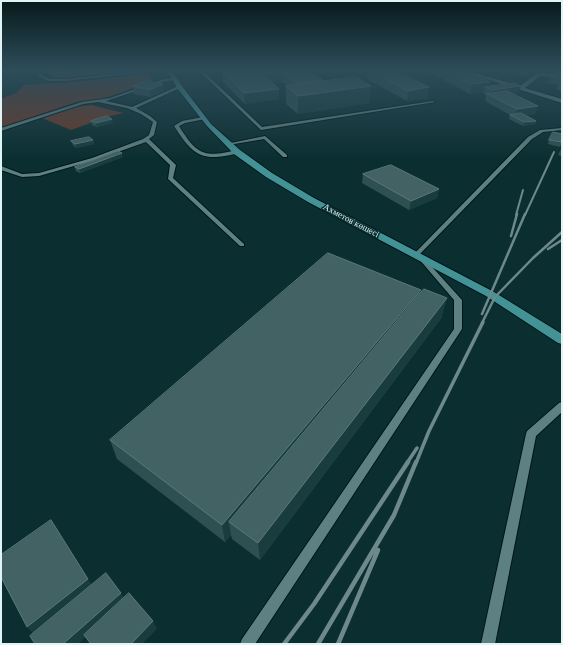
<!DOCTYPE html>
<html>
<head>
<meta charset="utf-8">
<style>
	body { margin:0 }
	#map { position:relative; width:563px; height:645px; overflow:hidden; background:#0b2f31; font-family:"Times New Roman",serif }
	canvas { display:block }
	.frame { position:absolute; inset:0; border:2px solid #e1f4f5; pointer-events:none }
</style>
</head>
<body>
<div id="map">
<canvas width="563" height="645"></canvas>
<div class="frame"></div>
</div>
<script>
const ctx = document.querySelector('canvas').getContext('2d');
ctx.lineJoin = 'round';
function paint(path, color) {
  ctx.fillStyle = color;
  ctx.fill(path, 'evenodd');
}
function strokePath(path, color, width, dash) {
  ctx.strokeStyle = color;
  ctx.lineWidth = width;
  ctx.lineCap = dash ? 'butt' : 'round';
  ctx.setLineDash(dash || []);
  ctx.stroke(path);
}
function label(font, color, halo, rows, align = 'center') {
  ctx.font = font + ' "Times New Roman",serif';
  ctx.lineWidth = 3;
  ctx.setLineDash([]);
  ctx.textBaseline = 'middle';
  ctx.strokeStyle = halo;
  ctx.fillStyle = color;
  for (const [text, x, y, turn = 0] of rows) {
    ctx.save();
    ctx.translate(x, y);
    ctx.rotate((+turn || 0) * Math.PI / 180);
    ctx.textAlign = isNaN(turn) ? turn : align;
    if (halo) ctx.strokeText(text, 0, 0);
    ctx.fillText(text, 0, 0);
    ctx.restore();
  }
}
paint(new Path2D(`
	M 62,70 L 148,70 L 67,78 L 54,77 L 47,71 Z
	M 149,73 L 152,81 L 103,99 L 76,102 L 1,128 L 1,99 L 16,93 L 24,85 L 87,81 Z
	M 91,105 L 124,113 L 110,116 L 71,130 L 42,118 L 76,107 Z`), '#6d3929');
const lane = new Path2D(`
	M 156,70 L 165,70 L 65,81 L 48,81 L 37,75 L 40,74 L 49,79 L 65,79 Z
	M 198,70 L 202,70 L 262,127 L 433,101 L 435,102 L 261,130 Z
	M 174,78 L 175,80 L 166,81 L 106,101 L 132,107 L 178,86 L 180,86 L 180,88 L 136,108 L 150,116 L 157,122 L 154,135 L 149,139 L 176,165 L 173,178 L 244,244 L 244,246 L 240,246 L 168,179 L 170,165 L 146,142 L 95,160 L 39,176 L 22,177 L 1,170 L 1,166 L 22,174 L 39,173 L 92,158 L 143,139 L 149,135 L 153,122 L 141,114 L 127,108 L 98,102 L 83,104 L 1,131 L 1,128 L 82,102 L 110,98 L 164,79 Z
	M 203,117 L 205,117 L 205,119 L 185,123 L 179,126 C 197,155 204,158 237,150 L 239,151 L 239,153 C 202,162 194,157 174,126 L 182,121 Z
	M 562,128 L 562,130 L 543,132 L 532,139 L 418,256 L 414,256 L 414,254 L 528,137 L 540,130 Z
	M 265,136 L 287,155 L 287,157 L 283,157 L 264,139 L 228,145 L 226,144 Z
	M 421,256 L 423,257 L 462,300 L 462,329 L 255,644 L 240,644 L 242,639 L 454,329 L 454,300 L 419,259 L 418,258 Z
	M 562,402 L 562,412 L 536,436 L 495,644 L 481,644 L 526,434 L 527,431 L 559,403 Z`);
const street = new Path2D(`
	M 457,70 L 465,70 L 520,86 L 537,73 L 562,74 L 562,78 L 540,76 L 525,88 L 562,99 L 562,103 Z`);
const secondary = new Path2D(`
	M 167,70 L 171,70 L 182,86 L 211,124 L 240,150 L 272,173 L 314,198 L 494,292 L 562,334 L 562,344 L 558,343 L 486,296 L 308,202 L 266,177 L 234,154 L 207,126 L 177,88 Z`);
strokePath(lane, '#001618', 2);
strokePath(street, '#001618', 2);
strokePath(secondary, '#001618', 2);
paint(lane, '#5d8183');
paint(street, '#5d8183');
paint(secondary, '#439296');
strokePath(new Path2D(`
	M 516,215 L 523,190
	M 525,215 L 554,152`), '#6d898b', 2);
strokePath(new Path2D(`
	M 511,236 L 517,214
	M 548,249 L 562,240
	M 482,314 L 525,214
	M 482,323 L 495,297 L 533,258 L 562,232`), '#6d898b', 2.5);
strokePath(new Path2D(`
	M 407,463 L 417,448
	M 416,463 L 429,431 L 483,322`), '#6d898b', 3.5);
strokePath(new Path2D(`
	M 284,644 L 314,604 L 408,462
	M 318,644 L 394,515 L 416,462
	M 338,644 L 378,550`), '#6d898b', 4.5);
paint(new Path2D(`
	M 221,70 L 307,70 L 324,81 L 369,103 L 298,114 L 286,104 L 286,86 L 288,86 L 282,82 L 272,83 L 279,99 L 245,104 L 223,82 L 223,72 Z
	M 362,70 L 396,70 L 428,98 L 407,101 L 367,79 L 367,72 Z
	M 415,70 L 463,70 L 489,87 L 519,93 L 513,94 L 538,106 L 535,114 L 526,115 L 536,121 L 535,124 L 523,126 L 509,119 L 510,115 L 485,101 L 486,96 L 484,94 L 484,92 L 470,94 L 431,73 L 431,70 L 419,72 Z
	M 495,70 L 507,70 L 502,71 Z
	M 513,70 L 530,70 L 528,76 L 512,74 Z
	M 558,70 L 562,70 L 562,91 L 556,89 L 558,85 L 548,83 L 551,76 L 560,73 L 557,72 Z
	M 133,86 L 164,91 L 151,97 L 134,94 Z
	M 91,121 L 113,123 L 97,127 L 92,125 Z
	M 562,134 L 562,143 L 560,147 L 548,144 L 549,140 Z
	M 93,140 L 94,144 L 76,148 L 73,145 L 71,141 Z
	M 562,148 L 562,156 L 558,155 L 560,151 Z
	M 123,157 L 80,173 L 76,171 L 75,167 Z
	M 363,174 L 439,189 L 437,198 L 409,210 L 362,183 Z
	M 420,293 L 442,317 L 260,560 L 232,539 L 231,535 L 225,542 L 117,459 L 110,440 Z`), '#2f5052');
paint(new Path2D(`
	M 1,70 L 27,70 L 1,72 Z
	M 419,70 L 431,70 L 419,72 Z
	M 282,72 L 282,82 L 262,84 L 262,74 Z
	M 490,82 L 488,89 L 485,87 L 484,92 L 470,94 L 472,84 Z
	M 163,84 L 164,91 L 151,97 L 150,90 Z
	M 371,86 L 369,103 L 298,114 L 298,96 Z
	M 521,86 L 519,93 L 492,97 L 490,96 L 492,90 Z
	M 429,87 L 428,98 L 407,101 L 408,91 Z
	M 279,89 L 279,99 L 245,104 L 244,93 Z
	M 538,106 L 535,114 L 514,117 L 517,109 Z
	M 112,119 L 113,123 L 97,127 L 96,123 Z
	M 536,121 L 535,124 L 523,126 L 524,122 Z
	M 93,140 L 94,144 L 76,148 L 75,144 Z
	M 122,153 L 123,157 L 80,173 L 79,169 Z
	M 439,189 L 437,198 L 409,210 L 411,201 Z
	M 421,290 L 417,308 L 229,522 L 231,535 L 225,542 L 222,525 Z
	M 447,298 L 442,317 L 260,560 L 258,543 Z
	M 88,579 L 96,591 L 38,638 L 27,627 Z
	M 121,593 L 125,601 L 78,644 L 63,644 Z
	M 153,621 L 157,629 L 142,644 L 131,644 Z`), '#193c3e');
const building = new Path2D(`
	M 230,70 L 307,70 L 324,81 L 299,84 L 282,72 L 262,74 L 279,89 L 244,93 L 223,72 L 231,71 Z
	M 369,70 L 394,70 L 429,87 L 408,91 Z
	M 444,70 L 463,70 L 490,82 L 472,84 Z
	M 513,70 L 530,70 L 529,72 Z
	M 557,72 L 562,73 L 562,79 L 551,76 Z
	M 356,77 L 371,86 L 298,96 L 286,86 Z
	M 146,81 L 163,84 L 150,90 L 133,86 Z
	M 515,83 L 521,86 L 492,90 L 485,87 Z
	M 507,91 L 538,106 L 517,109 L 487,94 Z
	M 521,113 L 536,121 L 524,122 L 510,115 Z
	M 107,116 L 112,119 L 96,123 L 91,121 Z
	M 553,132 L 562,134 L 562,142 L 549,140 Z
	M 89,137 L 93,140 L 75,144 L 71,141 Z
	M 118,151 L 122,153 L 79,169 L 75,167 Z
	M 391,165 L 439,189 L 411,201 L 363,174 Z
	M 328,253 L 421,290 L 222,525 L 110,440 Z
	M 424,289 L 447,298 L 258,543 L 229,522 Z
	M 51,520 L 88,579 L 27,627 L 1,577 L 1,555 Z
	M 106,573 L 121,593 L 63,644 L 35,644 L 30,636 Z
	M 129,593 L 153,621 L 131,644 L 91,644 L 84,635 Z`);
paint(building, '#426264');
strokePath(building, '#5b797a', 1);
const sky = ctx.createLinearGradient(0, 0, 0, 160);
sky.addColorStop(0, '#061a1b');
sky.addColorStop(0.44, '#2e4d5a');
sky.addColorStop(1, '#2e4d5a00');
ctx.fillStyle = sky;
ctx.fillRect(0, 0, 563, 160);
label('9px', '#e1f4f5', '#0b2f31', [
	["Ахметов көшесі",351,221,28]
]);
</script>
</body>
</html>
